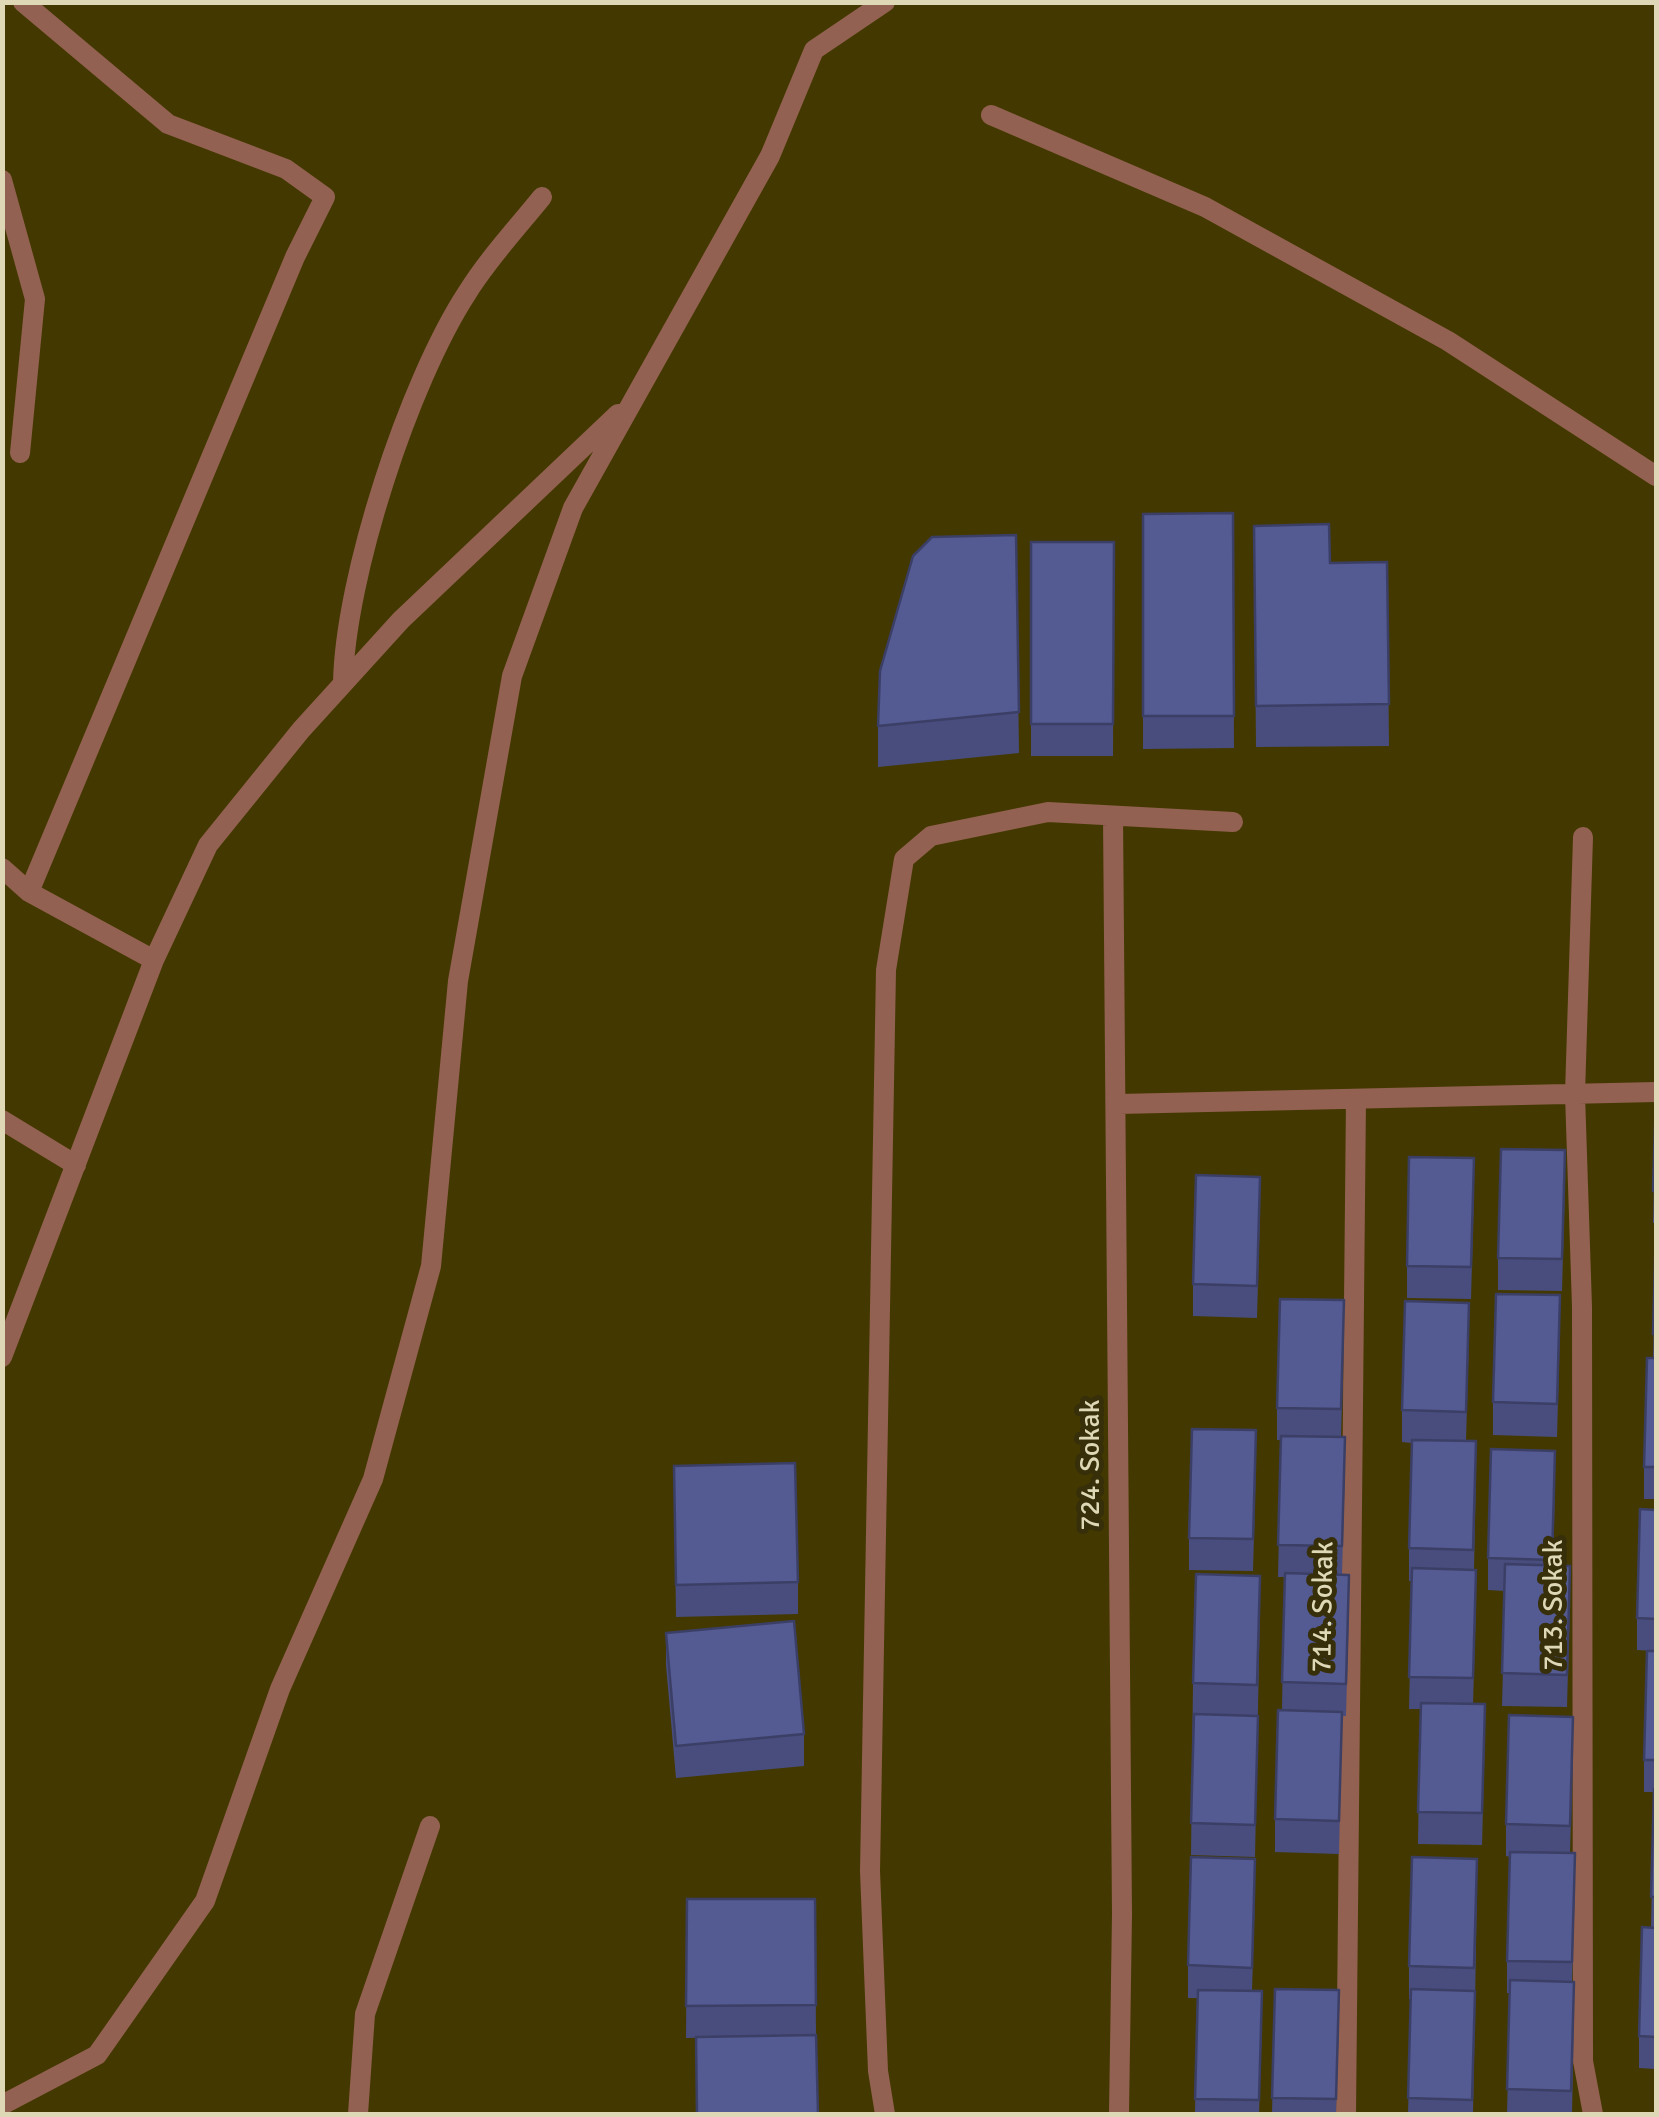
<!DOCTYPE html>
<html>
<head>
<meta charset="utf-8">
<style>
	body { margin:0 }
	#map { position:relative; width:1659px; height:2117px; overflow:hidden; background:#433900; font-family:Signika,sans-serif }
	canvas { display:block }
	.frame { position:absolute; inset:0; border:5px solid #dfd8b7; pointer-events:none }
</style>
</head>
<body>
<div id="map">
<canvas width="1659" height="2117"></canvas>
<div class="frame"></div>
</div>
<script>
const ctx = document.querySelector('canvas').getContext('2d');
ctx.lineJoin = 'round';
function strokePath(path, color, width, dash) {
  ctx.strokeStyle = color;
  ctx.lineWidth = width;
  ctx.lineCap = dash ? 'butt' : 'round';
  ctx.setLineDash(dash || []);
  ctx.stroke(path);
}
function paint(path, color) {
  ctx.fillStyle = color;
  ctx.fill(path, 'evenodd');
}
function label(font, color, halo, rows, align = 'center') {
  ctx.font = font + ' Signika,sans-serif';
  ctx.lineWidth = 10;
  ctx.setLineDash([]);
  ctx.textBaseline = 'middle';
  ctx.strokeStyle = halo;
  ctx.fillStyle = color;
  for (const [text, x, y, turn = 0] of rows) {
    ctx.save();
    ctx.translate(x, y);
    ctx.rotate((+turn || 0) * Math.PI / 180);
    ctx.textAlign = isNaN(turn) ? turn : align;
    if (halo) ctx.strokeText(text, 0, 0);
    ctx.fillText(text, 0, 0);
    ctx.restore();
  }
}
strokePath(new Path2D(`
	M 23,2 L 168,124 L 286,169 L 325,197 L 295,257 L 29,892
	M 991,115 L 1205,207 L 1448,341 L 1656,476
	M 2,180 L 35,299 L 20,453
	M 343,683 C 345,577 409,382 467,293 C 488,259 517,228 542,197
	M 1113,816 L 1122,1914 L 1119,2114
	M 1583,837 L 1575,1094 L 1582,1307 L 1583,2061 L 1593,2114
	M 2,868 L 29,892 L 154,960 L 2,1357
	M 154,960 L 208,845 L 301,730 L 401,620 L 618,414
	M 1118,1104 L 1656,1092
	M 2,1120 L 76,1165
	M 2,2105 L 97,2055 L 205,1901 L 280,1689 L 373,1479 L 431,1266 L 458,981 L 512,676 L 573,508 L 770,156 L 814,50 L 885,2
	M 358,2114 L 365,2014 L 430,1826
	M 885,2114 L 878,2071 L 870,1871 L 886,970 L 904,859 L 931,836 L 1048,812 L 1233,822
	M 1346,2114 L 1356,1099`), '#936151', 20);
paint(new Path2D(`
	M 1233,513 L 1234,748 L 1143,749 L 1143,514 Z
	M 1254,526 L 1330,563 L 1387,562 L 1389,746 L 1256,747 Z
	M 1016,535 L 1019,753 L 878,767 L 878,726 Z
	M 1031,542 L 1114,542 L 1113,756 L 1031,756 Z
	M 1656,1095 L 1656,1223 L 1653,1223 Z
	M 1565,1182 L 1562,1291 L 1498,1290 L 1498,1258 Z
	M 1474,1190 L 1471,1299 L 1407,1298 L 1407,1266 Z
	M 1260,1209 L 1257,1318 L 1193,1316 L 1193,1284 Z
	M 1656,1225 L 1656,1499 L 1644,1499 L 1644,1467 L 1653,1358 Z
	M 1560,1328 L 1557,1437 L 1493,1435 L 1493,1402 Z
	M 1344,1332 L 1341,1437 L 1345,1469 L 1342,1574 L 1349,1607 L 1346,1716 L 1342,1716 L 1339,1854 L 1275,1852 L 1275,1819 L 1282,1711 L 1284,1577 L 1278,1577 L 1281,1440 L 1277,1440 L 1277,1408 Z
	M 1469,1335 L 1466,1441 L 1476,1473 L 1474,1569 L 1476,1602 L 1473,1704 L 1485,1736 L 1482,1845 L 1418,1844 L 1420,1709 L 1409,1709 L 1412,1581 L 1409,1581 L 1409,1548 L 1412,1443 L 1402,1442 L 1402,1410 Z
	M 1256,1462 L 1253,1571 L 1189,1570 L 1189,1538 Z
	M 674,1466 L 798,1582 L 798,1614 L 676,1617 Z
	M 1555,1483 L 1553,1566 L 1570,1598 L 1567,1707 L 1502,1706 L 1505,1591 L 1488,1590 L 1488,1558 Z
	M 1656,1510 L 1656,1651 L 1637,1650 L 1637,1618 Z
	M 1260,1608 L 1255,1857 L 1191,1855 L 1193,1683 Z
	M 666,1633 L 804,1734 L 804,1766 L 676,1778 L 666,1665 Z
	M 1656,1651 L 1656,2069 L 1639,2068 L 1639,2036 L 1651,1927 L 1654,1792 L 1644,1792 L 1644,1760 Z
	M 1573,1749 L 1570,1853 L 1575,1885 L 1572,1982 L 1574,2014 L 1572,2114 L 1507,2114 L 1510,1993 L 1507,1993 L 1507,1961 L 1510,1857 L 1506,1856 L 1506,1824 Z
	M 1255,1891 L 1252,1991 L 1262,2023 L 1259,2114 L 1195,2114 L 1197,1998 L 1188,1998 L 1188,1965 Z
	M 1477,1891 L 1473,2114 L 1408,2114 L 1411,1999 L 1409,1999 L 1409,1966 Z
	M 687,1899 L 815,1899 L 816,2035 L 686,2038 Z
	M 1275,1989 L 1339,2022 L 1336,2114 L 1272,2114 Z`), '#484d7e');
const building = new Path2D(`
	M 1233,513 L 1234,716 L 1143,716 L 1143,514 Z
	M 1329,524 L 1330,563 L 1387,562 L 1389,704 L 1256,706 L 1254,526 Z
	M 1016,535 L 1019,712 L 878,726 L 880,671 L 913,556 L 932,537 Z
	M 1031,542 L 1114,542 L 1113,724 L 1031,724 Z
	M 1656,1095 L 1656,1191 L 1653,1191 Z
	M 1501,1149 L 1565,1150 L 1562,1259 L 1498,1258 Z
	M 1409,1157 L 1474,1158 L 1471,1267 L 1407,1266 Z
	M 1196,1175 L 1260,1177 L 1257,1286 L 1193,1284 Z
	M 1656,1225 L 1656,1334 L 1653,1334 Z
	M 1496,1294 L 1560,1295 L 1557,1404 L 1493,1402 Z
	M 1280,1299 L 1344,1300 L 1341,1409 L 1277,1408 Z
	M 1405,1301 L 1469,1303 L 1466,1412 L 1402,1410 Z
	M 1647,1358 L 1656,1358 L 1656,1467 L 1644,1467 Z
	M 1192,1429 L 1256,1430 L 1253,1539 L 1189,1538 Z
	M 1281,1436 L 1345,1437 L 1342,1546 L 1278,1545 Z
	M 1412,1440 L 1476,1441 L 1473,1550 L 1409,1548 Z
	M 1491,1449 L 1555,1451 L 1552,1560 L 1488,1558 Z
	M 795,1463 L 798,1582 L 676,1585 L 674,1466 Z
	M 1640,1509 L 1656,1510 L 1656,1619 L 1637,1618 Z
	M 1505,1564 L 1570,1566 L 1567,1675 L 1502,1673 Z
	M 1412,1568 L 1476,1570 L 1473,1678 L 1409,1677 Z
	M 1285,1573 L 1349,1575 L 1346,1684 L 1282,1682 Z
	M 1196,1574 L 1260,1576 L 1257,1685 L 1193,1683 Z
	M 794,1621 L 804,1734 L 676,1746 L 666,1633 Z
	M 1647,1651 L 1656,1651 L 1656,1760 L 1644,1760 Z
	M 1421,1703 L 1485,1704 L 1482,1813 L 1418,1812 Z
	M 1278,1710 L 1342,1712 L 1339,1821 L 1275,1819 Z
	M 1194,1714 L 1258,1716 L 1255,1825 L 1191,1823 Z
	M 1509,1715 L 1573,1717 L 1570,1826 L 1506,1824 Z
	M 1654,1789 L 1656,1789 L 1656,1897 L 1651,1897 Z
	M 1510,1852 L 1575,1853 L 1572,1962 L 1507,1961 Z
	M 1191,1857 L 1255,1859 L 1252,1968 L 1188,1965 Z
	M 1412,1857 L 1477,1859 L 1474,1968 L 1409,1966 Z
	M 687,1899 L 815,1899 L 816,2005 L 686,2006 Z
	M 1642,1927 L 1656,1928 L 1656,2037 L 1639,2036 Z
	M 1510,1980 L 1574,1982 L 1571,2091 L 1507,2089 Z
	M 1275,1989 L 1339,1990 L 1336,2099 L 1272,2098 Z
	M 1411,1989 L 1475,1991 L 1472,2100 L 1408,2098 Z
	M 1198,1990 L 1262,1991 L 1259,2100 L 1195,2099 Z
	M 816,2035 L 818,2114 L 697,2114 L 696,2037 Z`);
paint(building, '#545a92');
strokePath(building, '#3b3f66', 2.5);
label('28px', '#dfd8b7', '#362f0a', [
	["724. Sokak",1092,1465,-90],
	["713. Sokak",1555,1605,-90],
	["714. Sokak",1324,1607,-89]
]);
</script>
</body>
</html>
